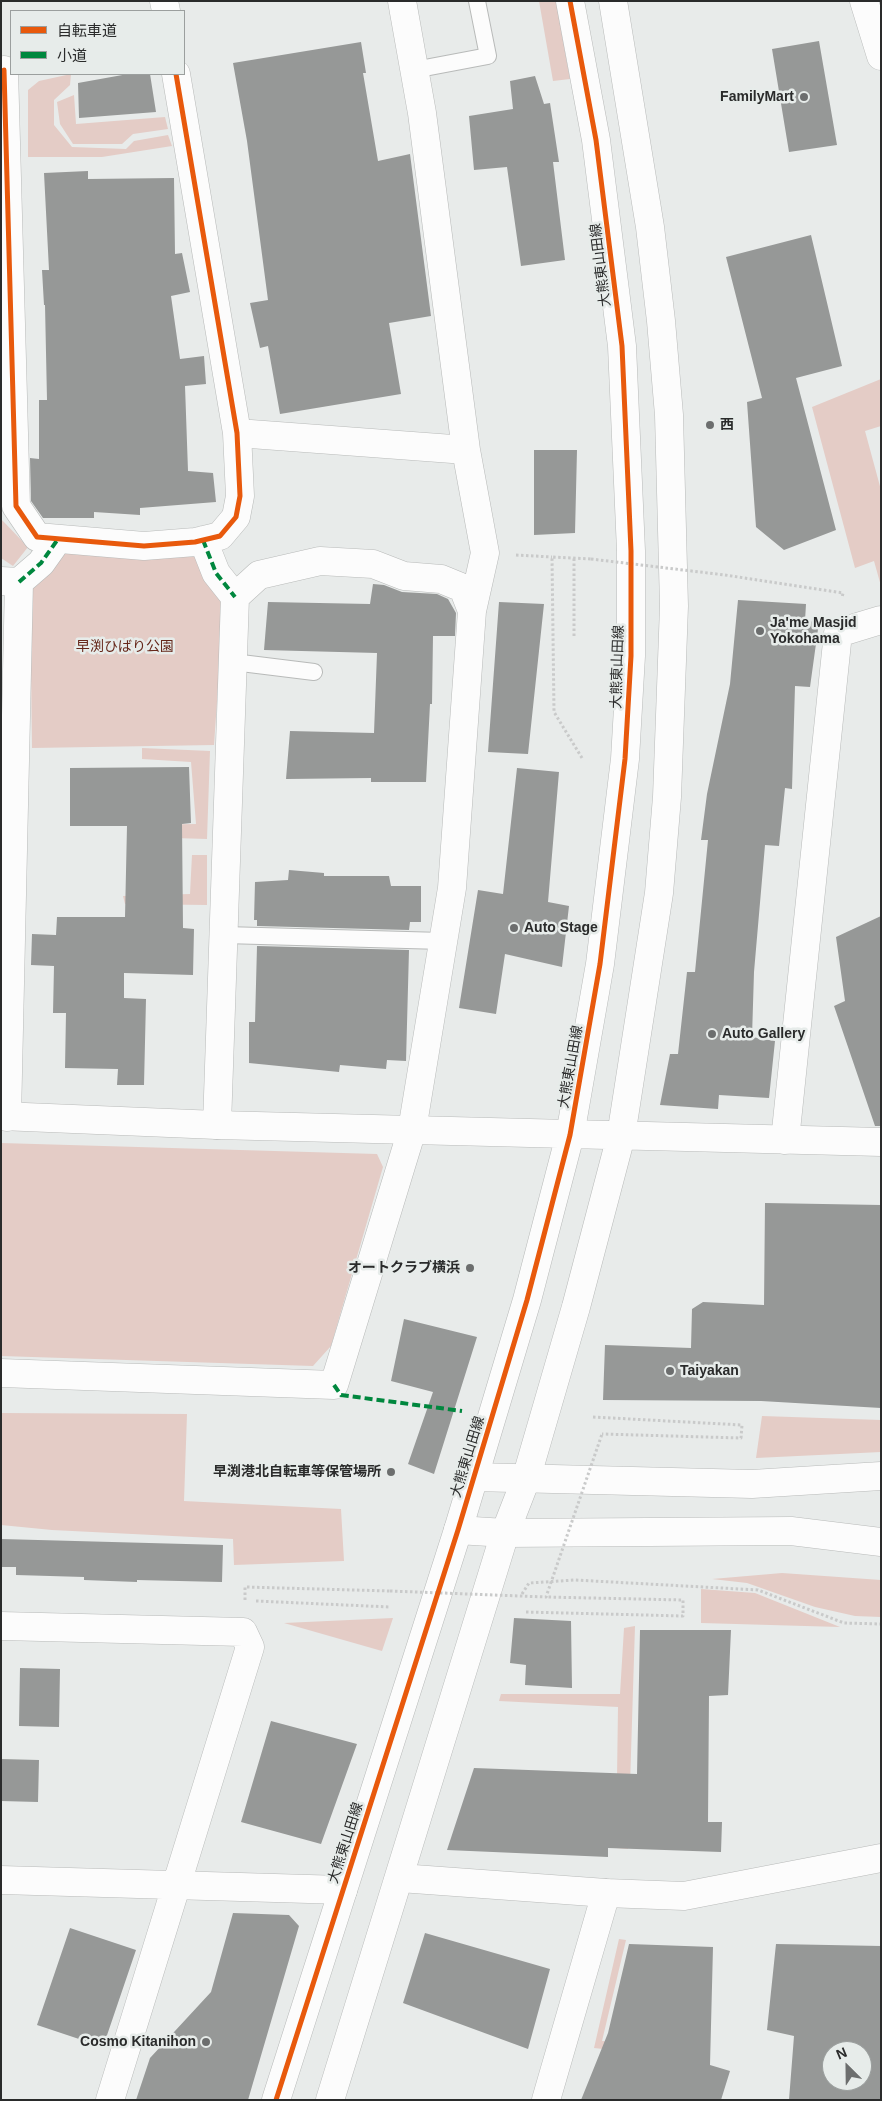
<!DOCTYPE html>
<html>
<head>
<meta charset="utf-8">
<style>
	body { margin:0 }
	#map { position:relative; width:882px; height:2101px; overflow:hidden; background:#e8ebea; font-family:Arial,"Noto Sans JP",sans-serif }
	canvas { display:block }
	.frame { position:absolute; inset:0; border:2px solid #2a2b2b; pointer-events:none }
	.legend { position:absolute; left:10px; top:10px; width:175px; height:65px; box-sizing:border-box; background:#e7ecea; border:1px solid #9b9f9e; margin:0; padding:6px 9px; list-style:none; font-size:15px; color:#2a2b2b }
	.legend li { display:flex; align-items:center; gap:10px; height:25px }
	.legend b { width:25px; border:1px solid #9b9f9e }
	.north { position:absolute; left:822px; top:2041px; width:50px; height:50px; box-sizing:border-box; background:#e7ecea; border:1px solid #9b9f9e; border-radius:50%; rotate:337deg; font-size:14px; font-weight:700; line-height:20px; text-align:center; color:#2a2b2b }
	.north::after { content:''; display:block; margin:auto; width:18px; height:22px; background:#6c6e6e; clip-path:polygon(50% 0,100% 100%,50% 72%,0 100%) }
</style>
</head>
<body>
<div id="map">
<canvas width="882" height="2101"></canvas>
<div class="frame"></div>
<ul class="legend">
<li><b style="height:6px;background:#e8590c"></b>自転車道</li>
<li><b style="height:6px;background:#00873e"></b>小道</li>
</ul>
<div class="north">N</div>
</div>
<script>
const ctx = document.querySelector('canvas').getContext('2d');
ctx.lineJoin = 'round';
function paint(path, color) {
  ctx.fillStyle = color;
  ctx.fill(path, 'evenodd');
}
function strokePath(path, color, width, dash) {
  ctx.strokeStyle = color;
  ctx.lineWidth = width;
  ctx.lineCap = dash ? 'butt' : 'round';
  ctx.setLineDash(dash || []);
  ctx.stroke(path);
}
function label(font, color, halo, rows, align = 'center') {
  ctx.font = font + ' Arial,"Noto Sans JP",sans-serif';
  ctx.lineWidth = 5;
  ctx.setLineDash([]);
  ctx.textBaseline = 'middle';
  ctx.strokeStyle = halo;
  ctx.fillStyle = color;
  for (const [text, x, y, turn = 0] of rows) {
    ctx.save();
    ctx.translate(x, y);
    ctx.rotate((+turn || 0) * Math.PI / 180);
    ctx.textAlign = isNaN(turn) ? turn : align;
    if (halo) ctx.strokeText(text, 0, 0);
    ctx.fillText(text, 0, 0);
    ctx.restore();
  }
}
paint(new Path2D(`
	M 539,1 L 556,1 L 570,79 L 553,81 Z
	M 71,74 L 70,85 L 54,100 L 54,125 L 72,147 L 126,149 L 134,141 L 168,135 L 172,146 L 102,157 L 28,157 L 28,90 L 39,81 Z
	M 74,95 L 76,124 L 165,117 L 168,129 L 133,134 L 122,144 L 73,144 L 60,124 L 57,102 Z
	M 881,379 L 881,426 L 865,431 L 881,490 L 881,586 L 874,561 L 855,568 L 812,407 Z
	M 1,519 L 28,547 L 13,566 L 1,558 Z
	M 62,550 L 193,552 L 224,601 L 214,745 L 32,748 L 30,587 Z
	M 142,748 L 210,751 L 207,839 L 141,837 L 141,825 L 196,824 L 191,762 L 142,759 Z
	M 192,855 L 207,855 L 207,905 L 125,904 L 123,896 L 190,894 Z
	M 1,1143 L 377,1154 L 383,1167 L 331,1346 L 313,1366 L 1,1356 Z
	M 1,1413 L 187,1414 L 184,1501 L 341,1509 L 344,1561 L 234,1565 L 233,1539 L 52,1530 L 1,1525 Z
	M 762,1416 L 881,1420 L 881,1452 L 756,1458 Z
	M 782,1573 L 881,1580 L 881,1617 L 855,1616 L 815,1607 L 747,1583 L 712,1579 Z
	M 701,1589 L 755,1593 L 840,1627 L 701,1623 Z
	M 393,1618 L 382,1651 L 284,1623 Z
	M 635,1626 L 628,1849 L 616,1848 L 618,1707 L 499,1701 L 501,1694 L 620,1694 L 624,1628 Z
	M 619,1939 L 626,1940 L 602,2041 L 709,2049 L 648,2054 L 594,2048 Z`), '#e4ccc6');
paint(new Path2D(`
	M 819,41 L 837,145 L 789,152 L 772,49 Z
	M 361,42 L 366,73 L 363,73 L 378,161 L 410,154 L 431,316 L 389,323 L 401,394 L 280,414 L 268,346 L 260,348 L 250,303 L 268,300 L 247,141 L 233,63 Z
	M 128,74 L 150,74 L 156,112 L 79,118 L 78,83 Z
	M 535,76 L 544,104 L 550,103 L 559,162 L 553,162 L 565,260 L 521,266 L 507,167 L 474,170 L 469,116 L 513,109 L 510,81 Z
	M 88,171 L 88,179 L 174,178 L 175,254 L 182,253 L 190,292 L 171,296 L 180,359 L 204,356 L 206,384 L 185,386 L 188,471 L 213,473 L 216,502 L 140,508 L 140,515 L 94,512 L 94,518 L 43,518 L 31,501 L 30,458 L 39,459 L 39,400 L 47,400 L 45,305 L 44,305 L 42,270 L 49,270 L 44,173 Z
	M 811,235 L 842,366 L 796,378 L 836,530 L 784,550 L 756,527 L 747,402 L 762,398 L 726,257 Z
	M 534,450 L 577,450 L 575,533 L 534,535 Z
	M 373,584 L 384,585 L 402,592 L 437,594 L 448,599 L 456,613 L 455,636 L 433,636 L 432,704 L 430,704 L 426,782 L 371,782 L 371,778 L 286,779 L 290,731 L 374,733 L 377,653 L 264,650 L 268,602 L 370,604 Z
	M 738,600 L 806,604 L 805,621 L 819,622 L 810,687 L 795,686 L 792,789 L 785,788 L 779,846 L 765,845 L 754,972 L 752,1037 L 775,1041 L 769,1098 L 719,1095 L 718,1109 L 660,1105 L 670,1054 L 678,1054 L 687,972 L 695,972 L 708,840 L 701,840 L 707,794 L 730,684 Z
	M 499,602 L 544,604 L 528,754 L 488,752 Z
	M 189,767 L 191,823 L 182,824 L 183,928 L 194,929 L 193,975 L 124,973 L 124,998 L 146,999 L 144,1085 L 117,1085 L 118,1069 L 65,1068 L 66,1013 L 53,1013 L 54,966 L 31,965 L 32,934 L 56,935 L 57,917 L 125,917 L 127,826 L 70,826 L 70,768 Z
	M 517,768 L 559,772 L 548,902 L 569,906 L 562,967 L 505,954 L 496,1014 L 459,1008 L 478,890 L 503,894 Z
	M 289,870 L 324,873 L 324,876 L 389,876 L 391,886 L 421,886 L 421,922 L 410,922 L 409,930 L 257,926 L 257,920 L 254,920 L 255,882 L 288,880 Z
	M 881,916 L 881,1126 L 875,1126 L 834,1006 L 845,1001 L 836,937 Z
	M 257,946 L 409,950 L 406,1061 L 387,1060 L 386,1069 L 340,1065 L 339,1072 L 249,1063 L 249,1022 L 255,1022 Z
	M 765,1203 L 881,1205 L 881,1408 L 761,1401 L 603,1400 L 605,1345 L 691,1348 L 692,1309 L 703,1302 L 764,1305 Z
	M 404,1319 L 477,1337 L 434,1474 L 408,1464 L 433,1392 L 391,1381 Z
	M 1,1539 L 223,1545 L 222,1582 L 137,1580 L 137,1582 L 84,1580 L 84,1577 L 16,1575 L 16,1567 L 1,1567 Z
	M 514,1618 L 571,1621 L 572,1688 L 525,1685 L 526,1665 L 510,1663 Z
	M 640,1630 L 731,1630 L 728,1695 L 709,1696 L 708,1822 L 722,1822 L 721,1852 L 608,1848 L 608,1857 L 447,1850 L 474,1768 L 637,1774 Z
	M 20,1668 L 60,1669 L 59,1727 L 19,1726 Z
	M 271,1721 L 357,1744 L 321,1844 L 241,1822 Z
	M 1,1759 L 39,1760 L 38,1802 L 1,1801 Z
	M 233,1913 L 289,1915 L 299,1926 L 248,2100 L 136,2100 L 150,2058 L 211,1992 Z
	M 70,1928 L 136,1950 L 103,2047 L 37,2025 Z
	M 425,1933 L 550,1969 L 528,2049 L 403,2003 Z
	M 629,1944 L 713,1947 L 710,2065 L 730,2071 L 721,2100 L 581,2100 L 608,2033 Z
	M 776,1944 L 881,1946 L 881,2100 L 789,2100 L 794,2036 L 767,2030 ZM 832,2051 L 862,2051 L 862,2081 L 832,2081 Z`), '#969897');
const lane = new Path2D(`
	M 414,70 L 488,56 L 477,1
	M 233,662 L 314,672
	M 224,935 L 443,941`);
const street = new Path2D(`
	M 164,1 L 166,11
	M 4,70 L 16,506 L 37,537 L 144,546 L 195,542 L 220,536 L 236,517 L 240,496 L 237,433 L 176,74
	M 237,433 L 466,450
	M 203,540 L 216,573 L 235,597
	M 1,581 L 19,582 L 7,1117
	M 19,582 L 41,563 L 58,539
	M 217,1125 L 235,597 L 259,575 L 320,561 L 373,564 L 404,576 L 441,579 L 463,588 L 472,611
	M 785,1140 L 838,633 L 881,620
	M 1,1373 L 334,1385 L 412,1130 L 452,888 L 472,611 L 485,553 L 466,450 L 422,113 L 402,1
	M 1,1626 L 243,1632 L 250,1647 L 110,2100
	M 1,1880 L 343,1890
	M 546,2100 L 606,1893`);
const secondary = new Path2D(`
	M 1,1116 L 217,1125 L 881,1142
	M 400,1878 L 606,1893 L 684,1896 L 881,1858
	M 276,2100 L 458,1530 L 527,1300 L 570,1135 L 600,964 L 625,759 L 631,656 L 631,551 L 622,346 L 596,140 L 570,1
	M 330,2100 L 505,1533 L 526,1479 L 576,1307 L 621,1136 L 659,893 L 667,797 L 674,606 L 669,415 L 661,321 L 650,227 L 613,1`);
const highway = new Path2D(`
	M 864,1 L 881,56
	M 473,1477 L 752,1484 L 881,1476
	M 458,1530 L 505,1533 L 791,1531 L 881,1542`);
strokePath(lane, '#b8bab9', 18);
strokePath(street, '#b8bab9', 29);
strokePath(secondary, '#b8bab9', 29);
strokePath(highway, '#b8bab9', 29);
strokePath(new Path2D(`
	M 516,555 L 552,557
	M 725,575 L 843,593 L 842,598
	M 574,636 L 574,558
	M 582,758 L 554,712 L 552,557 L 591,559
	M 593,1417 L 742,1425 L 741,1438 L 602,1434
	M 522,1594 L 529,1583 L 575,1580 L 758,1590 L 844,1623 L 881,1624
	M 245,1600 L 245,1587 L 390,1591
	M 256,1601 L 390,1607
	M 526,1612 L 683,1616 L 683,1600 L 546,1597`), '#c9caca', 3, [2.5, 2.5]);
strokePath(lane, '#fcfcfc', 16);
strokePath(street, '#fcfcfc', 28);
strokePath(secondary, '#fcfcfc', 28);
strokePath(highway, '#fcfcfc', 28);
strokePath(new Path2D(`
	M 591,559 L 725,575
	M 390,1591 L 546,1597 L 602,1434`), '#c9caca', 3, [2.5, 2.5]);
strokePath(new Path2D(`
	M 203,540 L 216,573 L 235,597
	M 19,582 L 41,563 L 58,539
	M 334,1385 L 341,1395 L 462,1411`), '#00873e', 4, [8, 4]);
strokePath(new Path2D(`
	M 4,70 L 16,506 L 37,537 L 144,546 L 195,542 L 220,536 L 236,517 L 240,496 L 237,433 L 176,74
	M 276,2100 L 458,1530 L 527,1300 L 570,1135 L 600,964 L 625,759 L 631,656 L 631,551 L 622,346 L 596,140 L 570,1`), '#e8590c', 5);
for (const [x, y, r, color] of [
	[804,97,5,"#6c6e6e"],
	[710,425,5,"#6c6e6e"],
	[760,631,5,"#6c6e6e"],
	[514,928,5,"#6c6e6e"],
	[712,1034,5,"#6c6e6e"],
	[470,1268,5,"#6c6e6e"],
	[670,1371,5,"#6c6e6e"],
	[391,1472,5,"#6c6e6e"],
	[206,2042,5,"#6c6e6e"]
]) {
  const dot = new Path2D();
  dot.arc(x, y, r, 0, 2 * Math.PI);
  ctx.fillStyle = color;
  ctx.fill(dot);
  strokePath(dot, '#e7ecea', 2);
}
label('bold 14px', '#2a2b2b', '#e7ecea', [
	["FamilyMart",794,97,"right"],
	["西",720,425],
	["Ja'me Masjid",770,623],
	["Yokohama",770,639],
	["Auto Stage",524,928],
	["Auto Gallery",722,1034],
	["オートクラブ横浜",460,1268,"right"],
	["Taiyakan",680,1371],
	["早渕港北自転車等保管場所",381,1472,"right"],
	["Cosmo Kitanihon",196,2042,"right"]
], 'left');
label('14px', '#2a2b2b', '#e7ecea', [
	["大熊東山田線",601,265,-97],
	["大熊東山田線",618,667,-88],
	["大熊東山田線",571,1067,-80],
	["大熊東山田線",468,1457,-73],
	["大熊東山田線",346,1843,-72]
]);
label('14px', '#66271a', '#e7ecea', [
	["早渕ひばり公園",125,647]
]);
</script>
</body>
</html>
